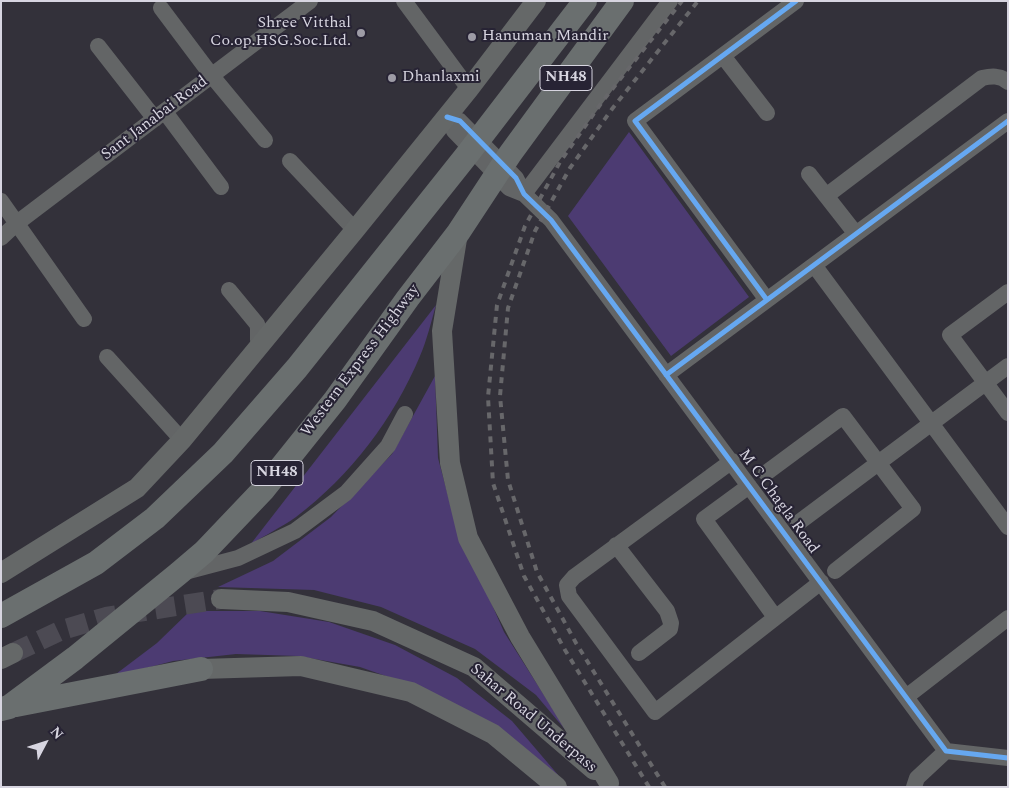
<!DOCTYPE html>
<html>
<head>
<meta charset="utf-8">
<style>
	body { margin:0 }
	#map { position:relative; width:1009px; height:788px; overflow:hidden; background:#33313a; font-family:Spectral,serif }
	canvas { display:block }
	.frame { position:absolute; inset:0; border:2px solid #d7d5e0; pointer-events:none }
	.north { position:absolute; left:20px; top:718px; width:50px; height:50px; -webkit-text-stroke:4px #272334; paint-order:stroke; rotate:50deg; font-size:14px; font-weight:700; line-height:20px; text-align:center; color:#d7d5e0 }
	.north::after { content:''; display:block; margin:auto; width:18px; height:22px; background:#d7d5e0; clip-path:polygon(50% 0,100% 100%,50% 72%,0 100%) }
</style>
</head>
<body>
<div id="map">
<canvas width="1009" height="788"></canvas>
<div class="frame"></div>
<div class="north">N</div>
</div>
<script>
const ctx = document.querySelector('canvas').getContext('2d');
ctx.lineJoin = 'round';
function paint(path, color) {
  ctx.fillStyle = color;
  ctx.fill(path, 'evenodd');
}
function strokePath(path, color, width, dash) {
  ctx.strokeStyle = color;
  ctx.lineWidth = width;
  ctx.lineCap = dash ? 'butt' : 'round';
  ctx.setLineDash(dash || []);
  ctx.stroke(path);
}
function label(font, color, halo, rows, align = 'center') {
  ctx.font = font + ' Spectral,serif';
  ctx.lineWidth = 4;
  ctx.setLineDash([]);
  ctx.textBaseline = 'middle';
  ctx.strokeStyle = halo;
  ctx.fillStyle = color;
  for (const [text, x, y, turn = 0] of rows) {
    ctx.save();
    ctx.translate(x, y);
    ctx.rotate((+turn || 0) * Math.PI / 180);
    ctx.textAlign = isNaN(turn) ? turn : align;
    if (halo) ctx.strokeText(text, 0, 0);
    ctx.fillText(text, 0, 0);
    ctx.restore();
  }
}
paint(new Path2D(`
	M 629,132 L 749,297 L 671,356 L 568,216 Z
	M 436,305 C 431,322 427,340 420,356 C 393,420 351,475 296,517 C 282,527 265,535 250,545 Z
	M 435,376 L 438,458 L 454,518 L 504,632 L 568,733 L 536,695 L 475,649 L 381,607 L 314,590 L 218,587 L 273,561 L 331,517 L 392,454 Z
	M 190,611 L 260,611 L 329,622 L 395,645 L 457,678 L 512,721 L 559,776 L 527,753 L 420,688 L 360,667 L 298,656 L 236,654 L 173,661 L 112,677 L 157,643 Z`), '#4c3b72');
strokePath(new Path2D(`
	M 13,653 L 62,630 L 106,617 L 221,599`), '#4c4a53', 20, [20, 10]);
strokePath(new Path2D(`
	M 404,1 L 469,89
	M 161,8 L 212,76 L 265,140
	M 98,46 L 155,119
	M 723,56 L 767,113
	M 165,112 L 221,187
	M 447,117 L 460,121 L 516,178 L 524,194 L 551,220 L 946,751 L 1008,758
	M 447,117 L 454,131 L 509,188 L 524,194
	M 290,161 L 355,230
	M 809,174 L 856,234
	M 524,194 L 670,1
	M 826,196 L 982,78 C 991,76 1000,75 1008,82
	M 1,201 L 84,319
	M 1,238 L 17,223 L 310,1
	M 814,265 L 1008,527
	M 229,290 L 257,324 L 258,328 L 258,340 L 262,344
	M 1008,292 L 950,335 L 1008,413
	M 767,300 L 635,121 L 796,1
	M 107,357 L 182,440
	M 666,375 L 1008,121
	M 732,461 L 574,577 L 567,585 L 569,596 L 655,712 L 821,582
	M 766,473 L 843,416 L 913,509 L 835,571
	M 749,486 L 704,519 L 775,617
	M 798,523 L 1008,366
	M 616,545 L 667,611 L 671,623 L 670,629 L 639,653
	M 185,572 L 238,558 L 295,531 L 346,493 L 388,446 L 405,414
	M 906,697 L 1008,618
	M 914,787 L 917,778 L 946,751`), '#636566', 16);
strokePath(new Path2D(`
	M 458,233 L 442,331 L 450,463 L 468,538 L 520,637 L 609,783
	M 1,573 L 137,488 L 182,440 L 355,230 L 469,89 L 536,1
	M 221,599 L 288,602 L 373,621 L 474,667 L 594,770
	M 1,659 L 13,653
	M 201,669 L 301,666 L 411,692 L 493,734 L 557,787`), '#656868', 20);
strokePath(new Path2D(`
	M 1,616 L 96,563 L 155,518 L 223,453 L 297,368 L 466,156 L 585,1
	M 16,705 L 201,669
	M 1,709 L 9,707 L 75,658 L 178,574 L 204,552 L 263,490 L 335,400 L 408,298 L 458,233 L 510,154 L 622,1`), '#6a6f6f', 24);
strokePath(new Path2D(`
	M 649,787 L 565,650 L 524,576 L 493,483 L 488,397 L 497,305 L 525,226 L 560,162 L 602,102 L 682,1
	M 665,787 L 576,643 L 537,572 L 508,480 L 500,396 L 508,308 L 535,231 L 570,168 L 612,109 L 698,1`), '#67676a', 4, [6, 6]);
strokePath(new Path2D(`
	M 447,117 L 460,121 L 516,178 L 524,194 L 551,220 L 946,751 L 1008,758
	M 767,300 L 635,121 L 796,1
	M 666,375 L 1008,121`), '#66a8f1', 5);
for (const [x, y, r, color] of [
	[361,33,5,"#9e9ca6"],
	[472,37,5,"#9e9ca6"],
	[392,78,5,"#9e9ca6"]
]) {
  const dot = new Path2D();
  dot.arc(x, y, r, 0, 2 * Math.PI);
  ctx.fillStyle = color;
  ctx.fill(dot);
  strokePath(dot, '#272334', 2);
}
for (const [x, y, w] of [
	[566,78,52],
	[277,473,52]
]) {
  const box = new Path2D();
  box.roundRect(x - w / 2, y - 12.5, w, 25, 4);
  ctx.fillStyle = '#272334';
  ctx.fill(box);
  strokePath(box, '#d7d5e0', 1);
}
label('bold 15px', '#d7d5e0', null, [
	["NH48",566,78],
	["NH48",277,473]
]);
label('16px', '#d7d5e0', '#272334', [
	["Shree Vitthal",351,24,"right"],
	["Co.op.HSG.Soc.Ltd.",351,42,"right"],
	["Hanuman Mandir",482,37],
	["Dhanlaxmi",402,78]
], 'left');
label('16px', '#d7d5e0', '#272334', [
	["Sant Janabai Road",155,119,-37],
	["Western Express Highway",361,361,-53],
	["M C Chagla Road",778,502,54],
	["Sahar Road Underpass",533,719,40]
]);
</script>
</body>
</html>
